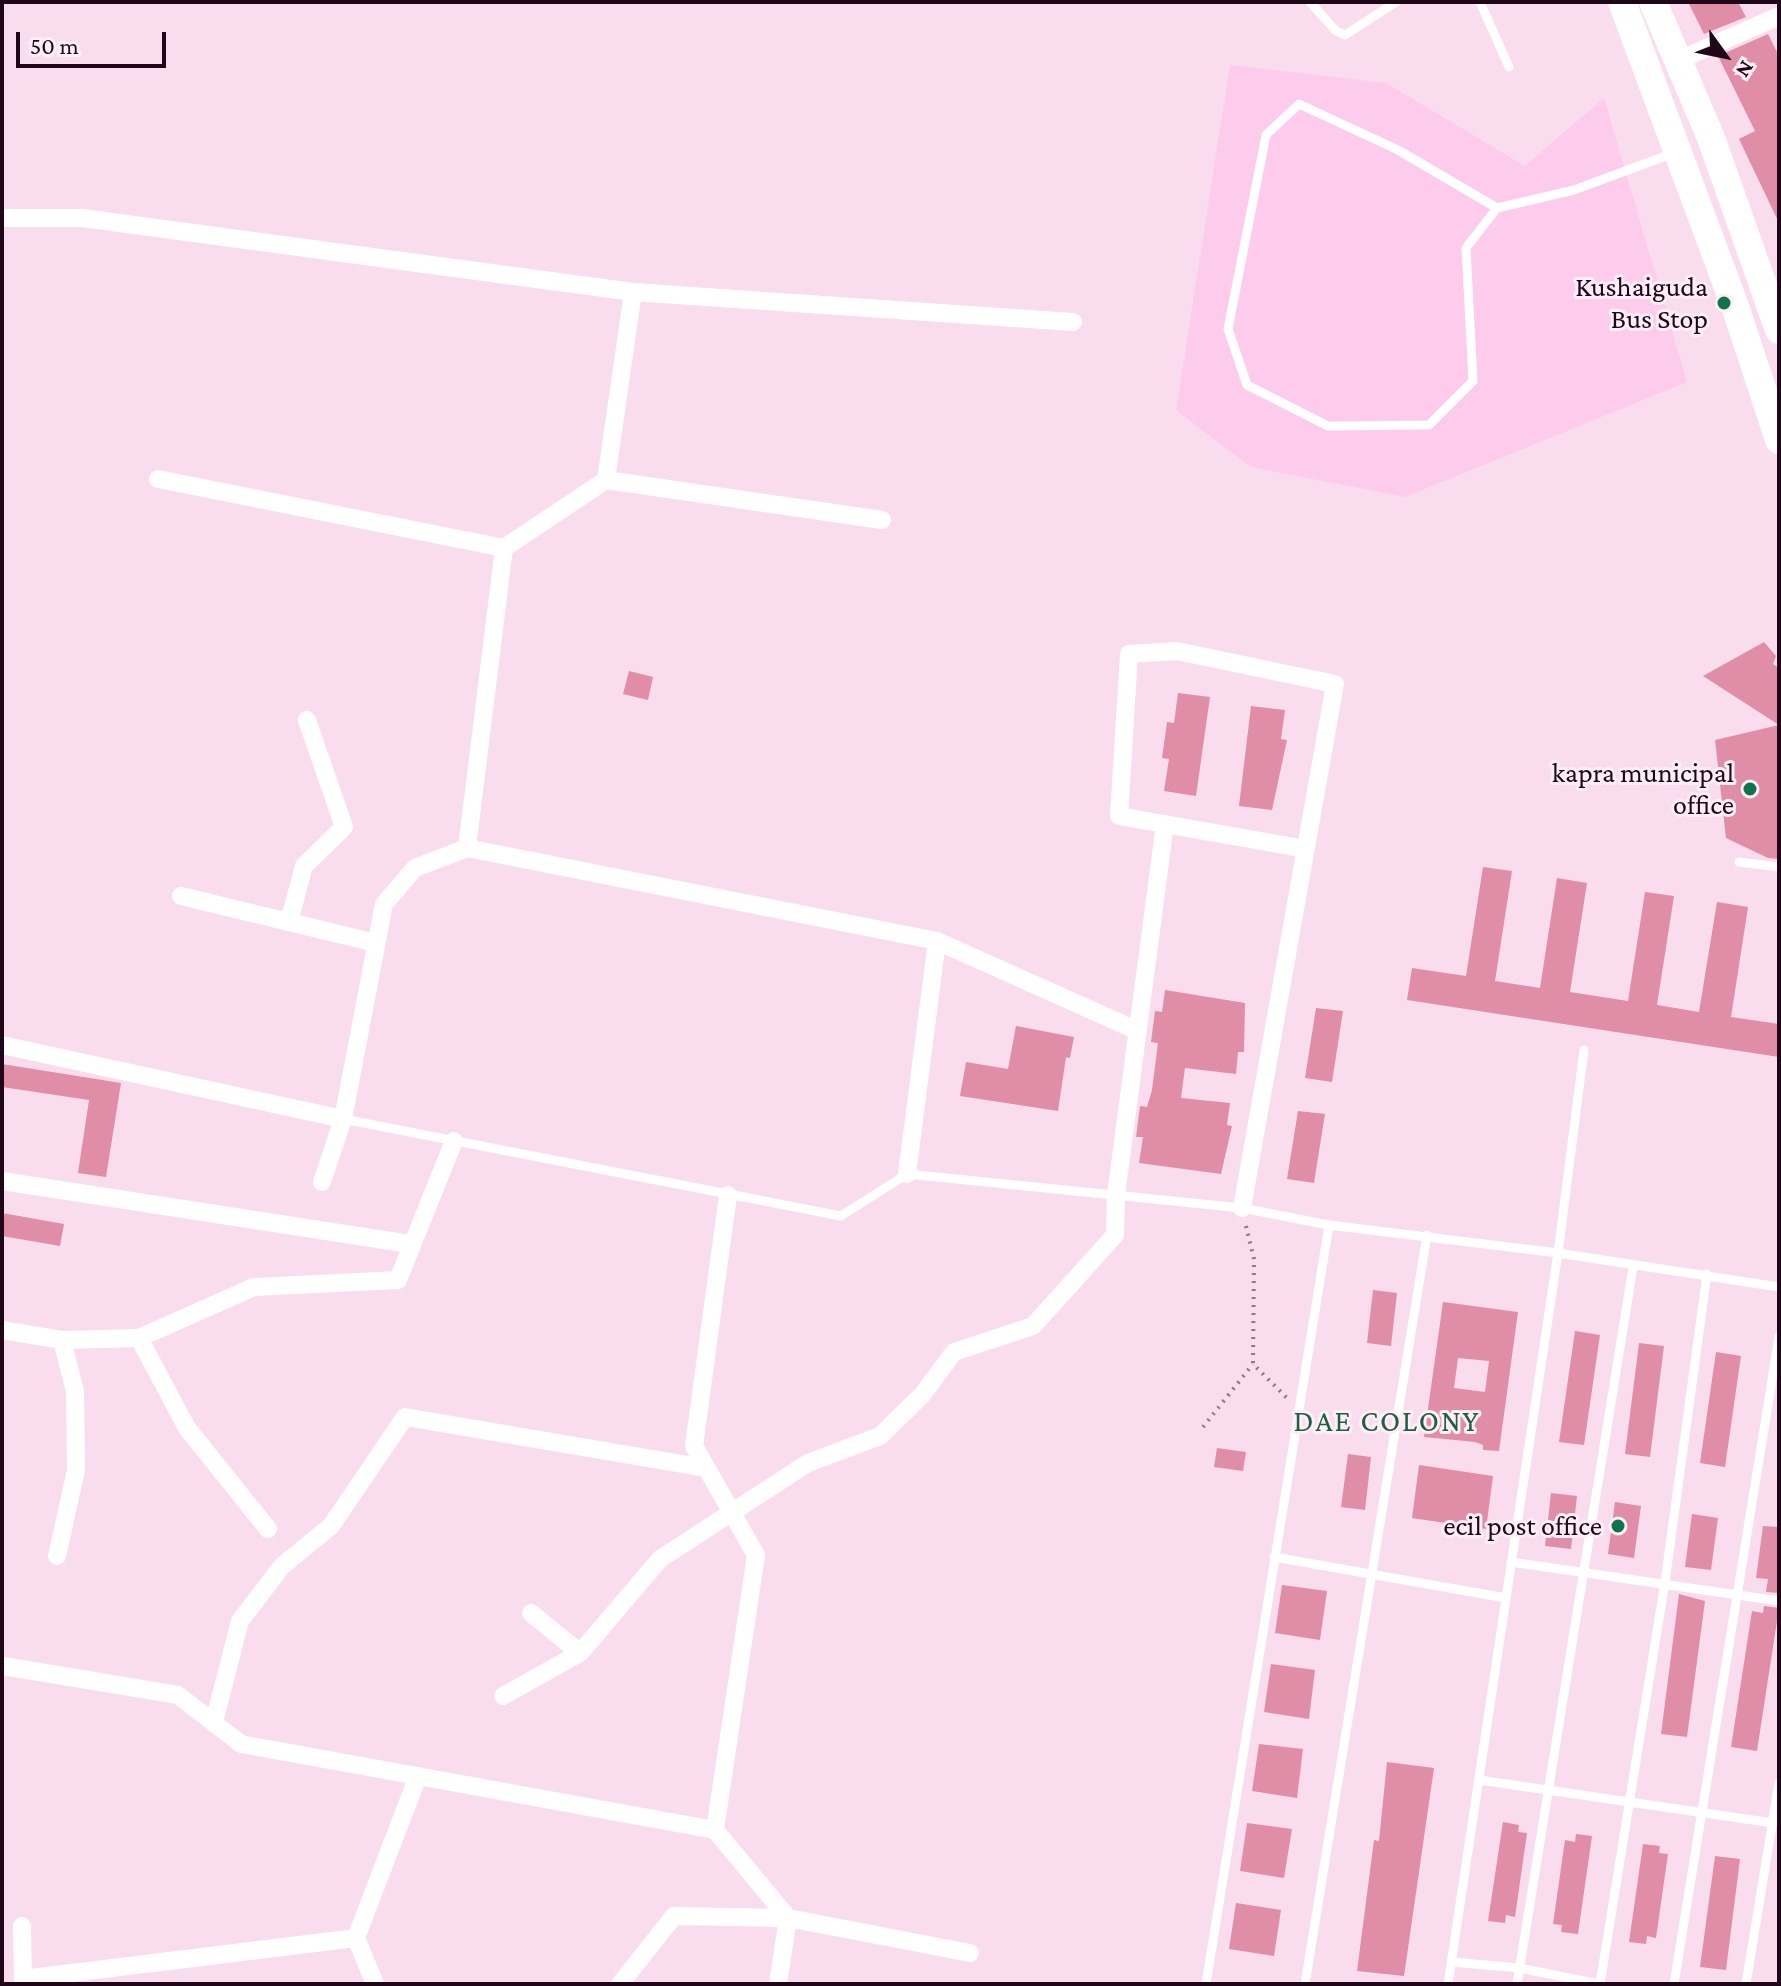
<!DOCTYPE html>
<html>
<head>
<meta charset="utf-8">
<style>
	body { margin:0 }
	#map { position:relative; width:1781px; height:1986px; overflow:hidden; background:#fadcef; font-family:"Crimson Pro",serif }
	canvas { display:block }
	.frame { position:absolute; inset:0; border:4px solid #1f0618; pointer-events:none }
	.north { position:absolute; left:1685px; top:16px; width:80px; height:80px; -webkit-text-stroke:6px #feeef8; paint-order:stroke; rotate:123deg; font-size:22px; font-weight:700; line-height:32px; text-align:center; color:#1f0618 }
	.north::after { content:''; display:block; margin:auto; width:28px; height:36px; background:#1f0618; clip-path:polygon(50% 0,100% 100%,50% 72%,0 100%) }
	.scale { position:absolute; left:16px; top:32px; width:150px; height:36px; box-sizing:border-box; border:4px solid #1f0618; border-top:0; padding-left:10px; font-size:24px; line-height:28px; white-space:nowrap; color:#1f0618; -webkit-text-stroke:6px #feeef8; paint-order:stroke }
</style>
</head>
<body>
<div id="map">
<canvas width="1781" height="1986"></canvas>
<div class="frame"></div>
<div class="north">N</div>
<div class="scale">50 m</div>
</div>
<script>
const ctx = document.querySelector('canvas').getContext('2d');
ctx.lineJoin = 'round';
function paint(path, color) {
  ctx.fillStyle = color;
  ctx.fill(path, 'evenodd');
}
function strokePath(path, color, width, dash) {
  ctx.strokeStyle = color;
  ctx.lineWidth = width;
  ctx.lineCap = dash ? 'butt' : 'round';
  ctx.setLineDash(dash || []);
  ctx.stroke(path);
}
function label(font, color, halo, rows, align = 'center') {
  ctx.font = font + ' "Crimson Pro",serif';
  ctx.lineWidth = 6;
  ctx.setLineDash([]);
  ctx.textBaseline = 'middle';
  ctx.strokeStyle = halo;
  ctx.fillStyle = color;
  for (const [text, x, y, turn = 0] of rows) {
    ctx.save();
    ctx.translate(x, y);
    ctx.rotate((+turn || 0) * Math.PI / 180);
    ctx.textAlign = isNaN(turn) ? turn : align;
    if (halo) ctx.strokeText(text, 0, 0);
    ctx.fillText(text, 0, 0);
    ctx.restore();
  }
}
paint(new Path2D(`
	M 1230,65 L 1386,83 L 1525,166 L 1604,98 L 1687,382 L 1405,497 L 1251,467 L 1176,410 Z`), '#fdcbeb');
paint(new Path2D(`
	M 1688,2 L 1738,2 L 1746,17 L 1704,34 Z
	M 1768,34 L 1779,56 L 1779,223 L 1739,139 L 1755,131 L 1718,56 Z
	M 1764,642 L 1776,656 L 1773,664 L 1779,668 L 1779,725 L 1703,676 Z
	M 629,671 L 653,677 L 648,700 L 623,694 Z
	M 1178,693 L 1210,697 L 1196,796 L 1164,791 L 1169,759 L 1162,758 L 1167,722 L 1174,723 Z
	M 1251,706 L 1285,710 L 1281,739 L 1287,740 L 1272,810 L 1239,806 Z
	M 1779,725 L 1779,859 L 1768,858 L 1726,838 L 1715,740 Z
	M 1483,867 L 1512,871 L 1495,981 L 1540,988 L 1557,878 L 1587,883 L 1570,992 L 1628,1001 L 1645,892 L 1674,896 L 1657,1005 L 1699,1012 L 1717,902 L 1748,907 L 1731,1017 L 1779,1024 L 1779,1057 L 1407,1000 L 1412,968 L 1466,976 Z
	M 1165,990 L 1245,1003 L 1244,1052 L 1238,1052 L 1236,1074 L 1185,1068 L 1181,1098 L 1230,1103 L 1227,1125 L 1232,1126 L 1221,1174 L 1139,1163 L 1143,1137 L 1136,1137 L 1140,1106 L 1147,1107 L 1152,1090 L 1158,1043 L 1151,1042 L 1155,1011 L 1162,1012 Z
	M 1316,1008 L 1343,1011 L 1332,1082 L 1305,1078 Z
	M 1016,1026 L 1074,1037 L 1070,1058 L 1066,1057 L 1058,1111 L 960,1096 L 966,1062 L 1008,1069 Z
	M 2,1064 L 121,1083 L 106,1177 L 78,1173 L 89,1100 L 2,1087 Z
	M 1298,1111 L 1325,1114 L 1314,1183 L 1287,1179 Z
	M 2,1213 L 64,1224 L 60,1246 L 2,1236 Z
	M 1373,1290 L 1397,1293 L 1391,1346 L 1367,1343 Z
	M 1443,1302 L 1518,1312 L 1499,1451 L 1483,1450 L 1483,1445 L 1475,1442 L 1424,1437 ZM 1458,1358 L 1489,1361 L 1485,1392 L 1454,1388 Z
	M 1575,1331 L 1600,1335 L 1584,1445 L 1559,1442 Z
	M 1639,1343 L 1664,1346 L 1650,1457 L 1625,1454 Z
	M 1716,1352 L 1741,1356 L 1725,1467 L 1700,1463 Z
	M 1217,1448 L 1246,1452 L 1243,1471 L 1214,1467 Z
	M 1348,1454 L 1371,1457 L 1365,1510 L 1341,1507 Z
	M 1419,1465 L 1493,1476 L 1486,1529 L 1412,1518 Z
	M 1551,1493 L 1577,1496 L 1571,1549 L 1545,1546 Z
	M 1615,1502 L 1641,1506 L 1634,1558 L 1608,1554 Z
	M 1692,1514 L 1718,1518 L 1711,1570 L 1685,1567 Z
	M 1763,1526 L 1779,1527 L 1779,1593 L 1766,1592 L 1768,1579 L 1756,1578 Z
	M 1282,1585 L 1327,1591 L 1320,1640 L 1275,1633 Z
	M 1679,1594 L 1705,1601 L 1687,1737 L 1661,1734 Z
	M 1764,1606 L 1779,1608 L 1757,1751 L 1731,1747 L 1752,1611 L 1763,1613 Z
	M 1271,1664 L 1315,1670 L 1309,1719 L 1264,1712 Z
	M 1259,1744 L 1303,1749 L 1297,1798 L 1252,1791 Z
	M 1387,1762 L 1434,1768 L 1404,1976 L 1357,1971 L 1374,1840 L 1379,1841 Z
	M 1503,1822 L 1519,1825 L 1518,1832 L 1527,1833 L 1515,1917 L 1506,1915 L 1505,1923 L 1488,1921 Z
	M 1247,1823 L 1292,1829 L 1284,1878 L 1240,1871 Z
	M 1576,1834 L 1592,1836 L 1578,1934 L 1561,1932 L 1562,1925 L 1553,1924 L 1565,1840 L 1575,1842 Z
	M 1643,1844 L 1660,1846 L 1659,1853 L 1668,1854 L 1656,1938 L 1647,1936 L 1646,1944 L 1629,1942 Z
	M 1715,1856 L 1740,1859 L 1726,1970 L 1700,1967 Z
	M 1236,1903 L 1281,1910 L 1274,1956 L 1229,1949 Z`), '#e08da7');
strokePath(new Path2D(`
	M 1246,1226 L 1254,1259 L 1253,1364 L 1287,1398
	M 1203,1427 L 1253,1364`), '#927689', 4, [2, 6]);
strokePath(new Path2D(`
	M 1310,2 L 1336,31 L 1345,35 L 1396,2
	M 1480,2 L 1509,67
	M 1497,208 L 1466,248 L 1473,381 L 1429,425 L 1328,426 L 1247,385 L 1228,329 L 1266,135 L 1299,104 L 1398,150 L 1497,208 L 1574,190 L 1674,153
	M 1739,862 L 1779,867
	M 343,1119 L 841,1216 L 907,1174 L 1242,1208 L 1329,1225 L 1558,1253 L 1779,1287
	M 1274,1557 L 1506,1598
	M 1511,1562 L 1779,1601
	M 1479,1780 L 1773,1823
	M 1452,1962 L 1519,1968 L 1599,1984
	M 1206,1984 L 1329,1225
	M 1305,1984 L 1427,1235
	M 1448,1984 L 1558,1253 L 1584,1050
	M 1517,1984 L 1633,1267
	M 1600,1984 L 1665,1582 L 1707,1274
	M 1674,1984 L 1779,1337
	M 1746,1984 L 1779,1783`), '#fff', 9);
strokePath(new Path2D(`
	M 1677,61 L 1779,16
	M 2,218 L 82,218 L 633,292 L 1073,322
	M 158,479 L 504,548
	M 606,480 L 882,520
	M 467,848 L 937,941 L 1138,1031
	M 181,896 L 376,943
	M 289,922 L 304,866 L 344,827 L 307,720
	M 2,1045 L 343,1119
	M 907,1174 L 937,941
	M 2,1181 L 410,1244
	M 322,1182 L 343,1119 L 384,904 L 415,868 L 467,848 L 504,548 L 606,480 L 633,292
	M 728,1195 L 694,1446 L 756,1555 L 715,1830 L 788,1918 L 970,1953
	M 1242,1208 L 1335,684 L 1177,651 L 1129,654 L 1119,816 L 1306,849
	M 2,1330 L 62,1340 L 139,1338 L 254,1287 L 398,1280 L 454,1141
	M 139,1338 L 187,1428 L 268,1529
	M 57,1556 L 76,1470 L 75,1391 L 62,1340
	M 531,1613 L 580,1653
	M 3,1666 L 178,1695 L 241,1744 L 715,1830
	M 503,1696 L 580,1653 L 660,1559 L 808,1463 L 880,1436 L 922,1395 L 954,1352 L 1033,1326 L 1115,1235 L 1116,1195 L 1165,824
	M 214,1722 L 240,1621 L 282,1566 L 331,1526 L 405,1417 L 706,1468
	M 22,1926 L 23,1979 L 356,1938 L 375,1984
	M 356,1938 L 418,1776
	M 620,1984 L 674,1916 L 788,1918 L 778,1984`), '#fff', 18);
strokePath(new Path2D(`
	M 1622,2 L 1736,309 L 1779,440
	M 1653,2 L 1711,138 L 1779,330`), '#fff', 28);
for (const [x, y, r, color] of [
	[1724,303,8,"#0d744b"],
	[1750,789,8,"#0d744b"],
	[1618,1526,8,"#0d744b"]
]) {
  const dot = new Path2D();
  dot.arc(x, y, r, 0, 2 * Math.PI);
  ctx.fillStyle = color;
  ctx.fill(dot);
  strokePath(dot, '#feeef8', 3);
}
label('28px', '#1f0618', '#feeef8', [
	["Kushaiguda",1708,287],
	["Bus Stop",1708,319],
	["kapra municipal",1734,773],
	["office",1734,805],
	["ecil post office",1602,1526]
], 'right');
ctx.letterSpacing = '2px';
label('30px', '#205e41', '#feeef8', [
	["DAE COLONY",1387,1422]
]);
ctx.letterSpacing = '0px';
</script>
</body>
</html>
